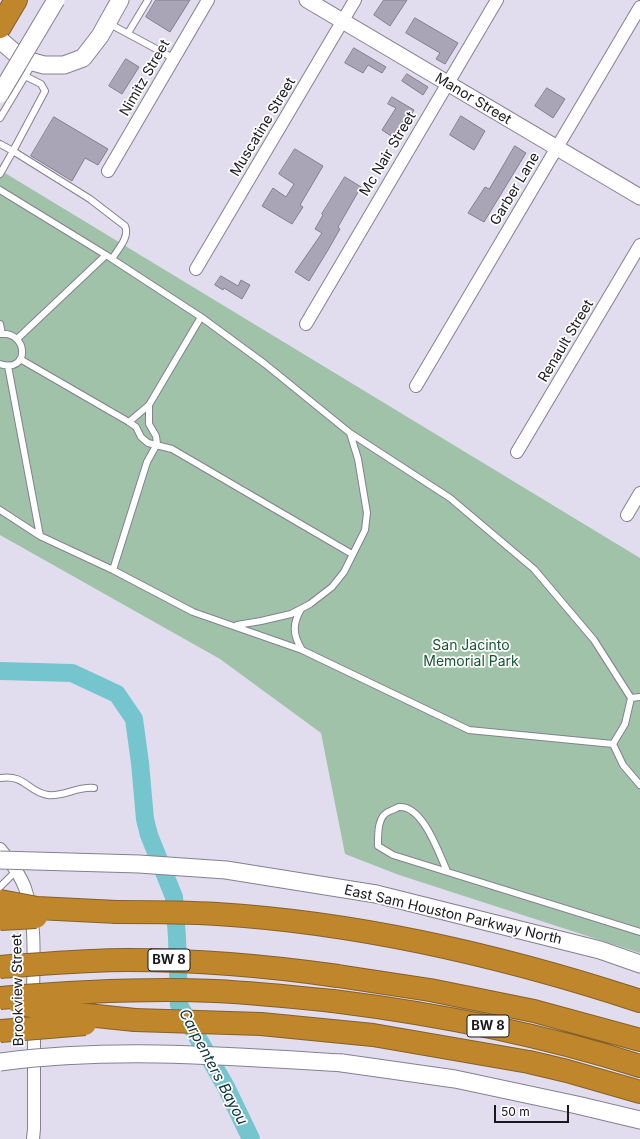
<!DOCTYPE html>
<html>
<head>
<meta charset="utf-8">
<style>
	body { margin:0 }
	#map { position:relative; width:640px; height:1139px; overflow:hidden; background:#e1ddef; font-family:Inter,sans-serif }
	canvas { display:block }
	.scale { position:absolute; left:494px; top:1105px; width:75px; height:18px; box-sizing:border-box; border:2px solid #19181e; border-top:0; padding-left:5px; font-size:12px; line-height:14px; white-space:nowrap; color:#19181e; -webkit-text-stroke:3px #fff; paint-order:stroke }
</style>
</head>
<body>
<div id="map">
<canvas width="640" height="1139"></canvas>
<div class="scale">50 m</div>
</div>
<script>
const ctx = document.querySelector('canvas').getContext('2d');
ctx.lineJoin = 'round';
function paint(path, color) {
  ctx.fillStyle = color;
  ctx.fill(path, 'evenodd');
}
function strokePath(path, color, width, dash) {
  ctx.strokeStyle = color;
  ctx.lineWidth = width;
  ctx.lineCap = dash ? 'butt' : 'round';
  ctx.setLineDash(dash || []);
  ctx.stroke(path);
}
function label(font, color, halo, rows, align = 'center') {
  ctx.font = font + ' Inter,sans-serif';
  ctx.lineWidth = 3.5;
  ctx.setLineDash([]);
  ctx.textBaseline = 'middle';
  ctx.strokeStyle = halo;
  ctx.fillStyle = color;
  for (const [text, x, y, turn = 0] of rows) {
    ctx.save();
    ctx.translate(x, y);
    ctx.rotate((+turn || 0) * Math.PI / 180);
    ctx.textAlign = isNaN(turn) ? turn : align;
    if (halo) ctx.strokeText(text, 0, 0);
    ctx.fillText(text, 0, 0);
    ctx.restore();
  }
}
paint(new Path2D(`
	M 0,170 L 640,558 L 640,953 L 399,875 L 345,854 L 321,733 L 220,659 L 0,535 Z`), '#9fc2a9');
strokePath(new Path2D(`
	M 0,671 L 72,673 L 117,694 L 134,719 L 140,763 L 145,819 L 149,835 L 174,897 L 177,937 L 179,1005 L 226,1087 L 251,1139`), '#74c5cd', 18);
const building = new Path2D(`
	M 156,0 L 190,0 L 170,32 L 146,17 Z
	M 384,0 L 407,0 L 390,26 L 374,15 Z
	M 415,18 L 458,43 L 445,64 L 436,59 L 440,53 L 406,33 Z
	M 354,48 L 386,67 L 382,73 L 368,65 L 363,73 L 345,63 Z
	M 126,59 L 139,67 L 122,94 L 109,86 Z
	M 407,74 L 428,87 L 423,95 L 402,81 Z
	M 547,88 L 565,99 L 553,118 L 535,106 Z
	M 392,97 L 414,110 L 406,123 L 407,124 L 396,139 L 382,130 L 396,108 L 388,104 Z
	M 461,116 L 485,131 L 474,150 L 450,135 Z
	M 54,117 L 108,149 L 98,165 L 85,158 L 72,181 L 31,156 Z
	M 515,146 L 526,153 L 484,222 L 468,213 L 485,187 L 489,189 Z
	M 295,149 L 323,166 L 300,205 L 303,207 L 292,224 L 262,206 L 273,188 L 286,197 L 294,184 L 279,174 Z
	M 345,177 L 361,187 L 338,227 L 340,229 L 328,250 L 309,281 L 295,272 L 322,233 L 315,229 L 323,215 L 322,214 Z
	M 221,276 L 238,286 L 241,280 L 250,285 L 242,299 L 224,288 L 223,290 L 215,285 Z`);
paint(building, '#aaa5b6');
strokePath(building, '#827e8e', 1);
const service = new Path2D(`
	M 108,23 L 173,58
	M 128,33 L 148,0
	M 25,76 L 41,84 L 45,91 L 13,151 L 90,199 L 125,226 C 130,237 118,249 112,259
	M 0,118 L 33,63
	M 0,144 L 13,151 L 0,174
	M 0,190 L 106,255 L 201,317 L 265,364 L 350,433 L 358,459 L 367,513 L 365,530 L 344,572 L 332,587 L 310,604 L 291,614 L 261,621 L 237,625
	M 0,324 L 2,334
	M 0,334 C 29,331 30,374 0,364
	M 17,339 L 106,255
	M 20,359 L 129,422 L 136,427 L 141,437 L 148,443 L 172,449 L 352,554
	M 8,366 L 40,536 L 113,570 L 193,612 L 302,650 L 469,730 L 613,744
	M 129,422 L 149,405 L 201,317
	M 350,433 L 450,498 L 534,569 L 594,640 L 631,698 L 625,724 L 613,744 L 623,765 L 640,785
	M 0,510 L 40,536
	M 113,570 L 147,462 L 157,444 L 156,436 L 149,424 L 149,405
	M 301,609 C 292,625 293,635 302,650
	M 631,698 L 640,697
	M 0,778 C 26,774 27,792 48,795 C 64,797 77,786 94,788
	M 447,871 C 439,854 423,805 399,807 C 396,808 393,810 390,811 C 377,815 378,835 378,846 L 393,855 L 640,932
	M 0,887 L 16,871`);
const minor = new Path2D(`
	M 108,171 L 208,0
	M 196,269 L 355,0
	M 306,324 L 497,0
	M 416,386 L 640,7
	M 517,452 L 640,245
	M 627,515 L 640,493
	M 0,849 C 10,861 20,874 25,888 C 37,923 33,964 33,1000
	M 33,1139 L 34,1129 L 34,1024`);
const tertiary = new Path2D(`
	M 307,0 L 640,197`);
const secondary = new Path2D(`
	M 0,40 L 22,59 L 44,65 L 64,65 L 83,58 L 100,36 L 120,0
	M 376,894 L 600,950 L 640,964
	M 342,1063 L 455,1079 L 577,1105 L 640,1120`);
const motorway = new Path2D(`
	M 0,27 L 16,0
	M 117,912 C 151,912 184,912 217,914 C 361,923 503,956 640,1001
	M 338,976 L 430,990 L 534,1011 L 640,1040
	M 333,1001 C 437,1014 540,1034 640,1066
	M 135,1020 L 261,1024 L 373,1035 L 529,1062 L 567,1071 L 640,1092`);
strokePath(service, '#848090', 8);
strokePath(minor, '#848090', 14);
strokePath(tertiary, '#848090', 17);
strokePath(secondary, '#848090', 19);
strokePath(motorway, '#866027', 24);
strokePath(service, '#fff', 6);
strokePath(minor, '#fff', 12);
strokePath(tertiary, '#fff', 15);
strokePath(secondary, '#fff', 17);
strokePath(motorway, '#c0862c', 22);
const secondaryBridge = new Path2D(`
	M 0,94 L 56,0
	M 0,860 L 139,864 L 226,870 L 376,894
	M 0,1062 C 114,1047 228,1056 342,1063`);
const motorwayBridge = new Path2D(`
	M 0,901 L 37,908 L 117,912
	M 0,919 L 36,917
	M 0,967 C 43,964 85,960 128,960 C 199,960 268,966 338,976
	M 0,998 C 71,992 143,988 215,991 C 255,993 294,997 333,1001
	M 20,1004 L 67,1013 L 135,1020
	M 0,1031 L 85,1024`);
strokePath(secondaryBridge, '#848090', 19, []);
strokePath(motorwayBridge, '#866027', 24, []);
strokePath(secondaryBridge, '#fff', 17);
strokePath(motorwayBridge, '#c0862c', 22);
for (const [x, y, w] of [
	[169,960,42],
	[488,1026,42]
]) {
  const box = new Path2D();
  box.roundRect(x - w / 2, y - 11, w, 22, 3);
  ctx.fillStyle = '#fff';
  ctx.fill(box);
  strokePath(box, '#19181e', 1);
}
label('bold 13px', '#19181e', null, [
	["BW 8",169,960],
	["BW 8",488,1026]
]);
label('14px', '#19181e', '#fff', [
	["Nimitz Street",145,78,-60],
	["Manor Street",473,99,31],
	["Muscatine Street",263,127,-59],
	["Mc Nair Street",388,154,-59],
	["Garber Lane",515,189,-59],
	["Renault Street",566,341,-59],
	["East Sam Houston Parkway North",453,915,13],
	["Brookview Street",18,990,-91]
]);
label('14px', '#145531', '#fff', [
	["San Jacinto",471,646],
	["Memorial Park",471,662]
]);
label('italic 15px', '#062f33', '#fff', [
	["Carpenters Bayou",213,1067,62]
]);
</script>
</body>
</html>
